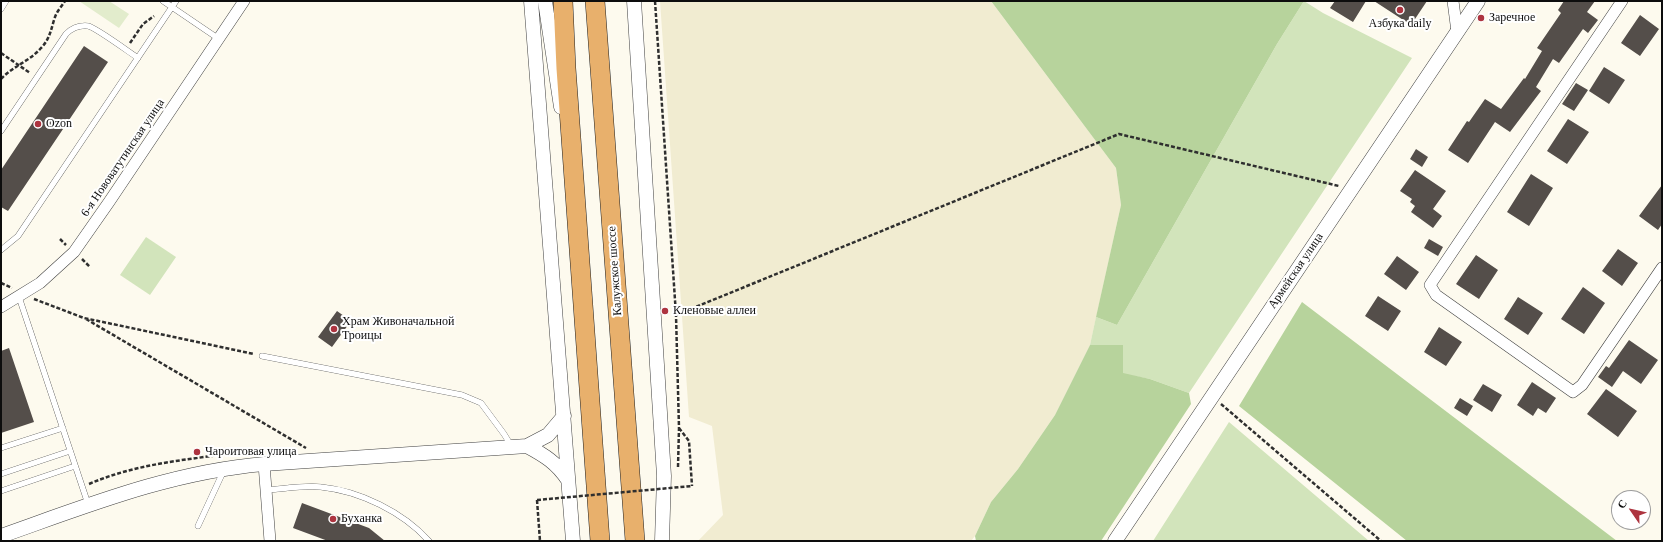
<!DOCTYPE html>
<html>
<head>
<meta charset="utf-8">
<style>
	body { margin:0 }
	#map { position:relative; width:1663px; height:542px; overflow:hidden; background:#fdfaee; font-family:Georgia,serif }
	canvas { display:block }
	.frame { position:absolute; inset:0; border:2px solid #0d0d0d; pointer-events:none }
	.north { position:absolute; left:1611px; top:490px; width:40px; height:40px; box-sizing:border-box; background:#fff; border:1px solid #9e9e9e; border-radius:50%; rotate:304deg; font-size:11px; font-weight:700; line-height:16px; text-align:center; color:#0d0d0d }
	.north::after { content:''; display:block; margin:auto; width:14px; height:18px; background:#ad343f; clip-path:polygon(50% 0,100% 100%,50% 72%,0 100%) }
</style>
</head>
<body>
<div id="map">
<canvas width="1663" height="542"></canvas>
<div class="frame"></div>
<div class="north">С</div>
</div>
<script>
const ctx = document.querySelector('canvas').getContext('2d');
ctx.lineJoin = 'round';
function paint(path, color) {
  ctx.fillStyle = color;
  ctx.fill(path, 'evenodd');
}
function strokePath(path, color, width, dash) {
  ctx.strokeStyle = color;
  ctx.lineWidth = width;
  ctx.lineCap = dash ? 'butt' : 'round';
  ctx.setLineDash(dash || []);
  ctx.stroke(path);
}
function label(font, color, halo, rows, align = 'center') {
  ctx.font = font + ' Georgia,serif';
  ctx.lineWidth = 4;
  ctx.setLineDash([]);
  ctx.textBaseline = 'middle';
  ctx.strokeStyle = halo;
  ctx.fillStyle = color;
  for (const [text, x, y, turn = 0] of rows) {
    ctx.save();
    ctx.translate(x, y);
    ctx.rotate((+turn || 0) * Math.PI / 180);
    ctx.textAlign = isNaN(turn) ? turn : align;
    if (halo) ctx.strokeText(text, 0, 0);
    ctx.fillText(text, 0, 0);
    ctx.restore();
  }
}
paint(new Path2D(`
	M 660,1 L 991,1 L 1116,168 L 1121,205 L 1090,345 L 1055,415 L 1018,469 L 991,502 L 975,536 L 971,541 L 698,541 L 723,515 L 712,426 L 689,417 Z`), '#f1ecd1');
paint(new Path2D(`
	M 1304,1 L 1323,13 L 1412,58 L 1189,393 L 1150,379 L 1123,374 L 1123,346 L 1090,345 L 1096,317 L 1117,325 L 1277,44 Z
	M 146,237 L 176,257 L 150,295 L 120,275 Z
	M 1229,422 L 1369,541 L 1153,541 Z`), '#d2e4bb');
paint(new Path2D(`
	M 991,1 L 1304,1 L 1277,44 L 1117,325 L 1096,317 L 1121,205 L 1116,168 Z
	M 1302,302 L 1617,541 L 1407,541 L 1239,406 Z
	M 1090,345 L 1123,345 L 1123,373 L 1150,379 L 1189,393 L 1191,404 L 1101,541 L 976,541 L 975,536 L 991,502 L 1018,469 L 1055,415 Z`), '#b7d39c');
paint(new Path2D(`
	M 79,1 L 109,1 L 129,14 L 119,28 Z`), '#e2eccc');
paint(new Path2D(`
	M 1335,1 L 1366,1 L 1353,22 L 1330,8 Z
	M 1374,1 L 1427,1 L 1411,25 Z
	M 1564,1 L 1595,1 L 1587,12 L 1598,20 L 1588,33 L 1583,29 L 1559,63 L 1553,59 L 1536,87 L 1541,91 L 1510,132 L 1495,122 L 1468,163 L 1448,150 L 1467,121 L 1469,122 L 1485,99 L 1501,109 L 1524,78 L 1525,79 L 1542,51 L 1537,48 L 1561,13 L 1558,10 Z
	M 1640,15 L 1659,29 L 1640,56 L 1621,43 Z
	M 84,46 L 108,62 L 8,211 L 1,207 L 1,170 Z
	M 1604,67 L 1625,80 L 1609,104 L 1589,91 Z
	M 1576,83 L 1588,90 L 1574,111 L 1562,104 Z
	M 1568,119 L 1589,132 L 1567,164 L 1547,151 Z
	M 1416,149 L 1428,157 L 1422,167 L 1410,159 Z
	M 1415,170 L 1446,191 L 1433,209 L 1442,216 L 1433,228 L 1411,212 L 1415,206 L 1410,202 L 1412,199 L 1400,191 Z
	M 1531,174 L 1553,188 L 1529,226 L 1507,212 Z
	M 1662,185 L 1662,224 L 1658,230 L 1639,216 Z
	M 1429,239 L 1443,247 L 1438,256 L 1424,248 Z
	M 1618,249 L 1638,263 L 1622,286 L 1602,271 Z
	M 1476,255 L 1498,270 L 1479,299 L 1456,284 Z
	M 1397,256 L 1419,272 L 1406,290 L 1384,274 Z
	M 1583,287 L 1605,303 L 1584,334 L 1561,319 Z
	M 1378,296 L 1401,311 L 1388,331 L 1365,316 Z
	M 1518,297 L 1543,313 L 1528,335 L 1504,319 Z
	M 337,311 L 351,321 L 332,347 L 318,337 Z
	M 1439,327 L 1462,342 L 1446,366 L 1424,352 Z
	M 1629,340 L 1658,360 L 1641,384 L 1623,371 L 1612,387 L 1598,377 L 1606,366 L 1609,368 Z
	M 9,348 L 34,422 L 1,433 L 1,351 Z
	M 1532,382 L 1556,398 L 1546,413 L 1538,408 L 1533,416 L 1517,405 Z
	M 1483,384 L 1502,395 L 1492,412 L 1473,400 Z
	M 1606,389 L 1637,411 L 1618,437 L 1587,414 Z
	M 1460,398 L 1473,406 L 1467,416 L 1454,408 Z
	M 302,503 L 369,528 L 385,541 L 328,541 L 293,528 Z`), '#544e4a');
const service = new Path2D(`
	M 163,1 L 219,39
	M 1,9 L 6,1
	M 1,131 L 66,34 C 72,28 78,25 88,26 C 95,27 129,52 138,58
	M 1,250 L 18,236 L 176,1
	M 19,297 L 88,504
	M 262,356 L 462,395 L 481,403 L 504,434 L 512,447
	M 1,448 L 63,428
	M 1,474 L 70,451
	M 266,490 C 283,489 305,485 321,487 C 360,491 403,512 429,541
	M 1,491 L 75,466
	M 198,526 L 224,470`);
const minor = new Path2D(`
	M 1453,1 L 1457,32
	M 1622,1 L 1430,285 L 1436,295 L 1573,392 L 1582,385 L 1662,268
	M 1,307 L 40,283 L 74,252 L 109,202 L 244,1
	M 264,464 L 270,541`);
const tertiary = new Path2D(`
	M 531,1 L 573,541
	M 545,1 L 561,107
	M 634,1 L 664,476 L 662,541
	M 527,446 C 544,455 557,463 568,480
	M 1,536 C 89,505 171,472 264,464 L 527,446 L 548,435 L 564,416
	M 1115,541 L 1478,1`);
const trunk = new Path2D(`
	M 563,1 L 566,68 L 600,541
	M 595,1 L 635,541`);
strokePath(service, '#404040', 6);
strokePath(minor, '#404040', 12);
strokePath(tertiary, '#404040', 15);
strokePath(trunk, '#1e1e1e', 20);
strokePath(new Path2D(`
	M 655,1 L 676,315
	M 130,43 L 143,24 L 154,16
	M 1,53 L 30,73
	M 1,79 C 13,66 30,61 41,48 C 50,39 51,29 55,17 C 57,11 62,6 65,1
	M 60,239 L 66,245
	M 82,259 L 90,267
	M 1,283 L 12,288
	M 34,299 L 84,318 L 254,354
	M 86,319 L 306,448
	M 1221,404 L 1381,541
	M 679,428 L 689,441 L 692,486
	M 678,467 L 679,428 L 676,315 L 1119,134 L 1339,186
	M 89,484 C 133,465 181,460 228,454
	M 537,500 L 540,541`), '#2f2f2f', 2.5, [4, 2]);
strokePath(service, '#fff', 5.5);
strokePath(minor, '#fff', 11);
strokePath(tertiary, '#fff', 14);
strokePath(trunk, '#e8b06c', 19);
strokePath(new Path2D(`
	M 537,500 L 692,486`), '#2f2f2f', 2.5, [4, 2]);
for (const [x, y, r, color] of [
	[1400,10,4,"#ad343f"],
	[1481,18,4,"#ad343f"],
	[38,124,4,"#ad343f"],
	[665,311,4,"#ad343f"],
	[334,329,4,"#ad343f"],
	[197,452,4,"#ad343f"],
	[333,519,4,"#ad343f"]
]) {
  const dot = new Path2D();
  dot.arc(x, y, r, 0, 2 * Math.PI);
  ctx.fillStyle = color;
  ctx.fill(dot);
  strokePath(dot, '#fff', 1.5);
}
label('12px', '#0d0d0d', '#fff', [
	["Заречное",1489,18],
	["Азбука daily",1400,24,"center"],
	["Ozon",46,124],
	["Кленовые аллеи",673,311],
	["Храм Живоначальной",342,322],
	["Троицы",342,336],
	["Чароитовая улица",205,452],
	["Буханка",341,519]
], 'left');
label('12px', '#0d0d0d', '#fff', [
	["6-я Нововатутинская улица",123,158,-56],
	["Калужское шоссе",615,271,-94],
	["Армейская улица",1296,271,-56]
]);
</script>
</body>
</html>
